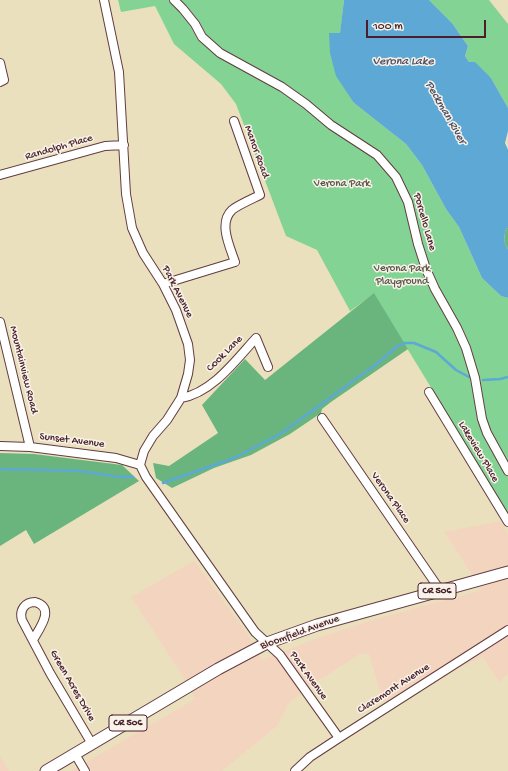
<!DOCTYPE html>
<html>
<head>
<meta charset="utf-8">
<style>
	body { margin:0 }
	#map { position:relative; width:508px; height:771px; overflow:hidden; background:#ebe0be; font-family:"Gochi Hand",sans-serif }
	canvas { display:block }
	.scale { position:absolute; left:366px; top:20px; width:120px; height:18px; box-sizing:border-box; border:2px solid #4a1f2b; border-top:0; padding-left:5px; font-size:12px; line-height:14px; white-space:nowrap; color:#4a1f2b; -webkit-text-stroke:3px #f7f3e8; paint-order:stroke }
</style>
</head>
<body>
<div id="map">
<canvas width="508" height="771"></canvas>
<div class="scale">100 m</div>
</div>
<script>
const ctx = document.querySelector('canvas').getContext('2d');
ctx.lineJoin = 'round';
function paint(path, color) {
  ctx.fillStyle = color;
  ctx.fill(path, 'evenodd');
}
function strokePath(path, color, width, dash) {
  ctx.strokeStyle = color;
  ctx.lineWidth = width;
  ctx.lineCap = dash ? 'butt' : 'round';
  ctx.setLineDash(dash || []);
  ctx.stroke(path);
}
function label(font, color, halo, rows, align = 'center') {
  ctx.font = font + ' "Gochi Hand",sans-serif';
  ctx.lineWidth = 3;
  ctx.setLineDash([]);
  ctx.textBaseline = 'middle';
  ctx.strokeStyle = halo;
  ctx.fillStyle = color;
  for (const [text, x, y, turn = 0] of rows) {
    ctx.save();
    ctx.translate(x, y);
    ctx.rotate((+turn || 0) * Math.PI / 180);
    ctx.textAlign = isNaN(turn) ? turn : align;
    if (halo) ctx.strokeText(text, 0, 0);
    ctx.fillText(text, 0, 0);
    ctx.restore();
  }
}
paint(new Path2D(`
	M 501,521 L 508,535 L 508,673 L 499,682 L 483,657 L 383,702 L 369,654 L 360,654 L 313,684 L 288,704 L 277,726 L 222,771 L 71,771 L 195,699 L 182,675 L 131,597 L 194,561 L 249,636 L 262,660 L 315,639 L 369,621 L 482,590 L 444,532 Z
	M 0,756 L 9,771 L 0,771 Z`), '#f3d4be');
paint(new Path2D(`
	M 118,0 L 344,0 L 340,34 L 330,33 L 354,103 L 406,144 L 422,165 L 446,209 L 459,227 L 482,278 L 501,296 L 508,298 L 508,514 L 374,294 L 350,311 L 317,250 L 286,236 L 236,104 L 221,84 L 174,44 L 155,6 L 121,12 Z
	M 429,0 L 489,0 L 508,24 L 508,108 L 491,78 L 469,62 L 465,56 L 468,46 L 452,23 Z`), '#83d394');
paint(new Path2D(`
	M 508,228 L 508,249 C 503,243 504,236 506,229 Z
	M 374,293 L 408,349 L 331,402 L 322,409 L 321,413 L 290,434 L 251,455 L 214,468 L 172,488 L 156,478 L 153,463 L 169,466 L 218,433 L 202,405 L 245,359 L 265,380 Z
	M 0,453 L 34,454 L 122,465 L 139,481 L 34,544 L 26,530 L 0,546 Z`), '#6ab57e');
paint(new Path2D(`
	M 344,0 L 429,0 L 452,23 L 468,46 L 465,56 L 469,62 L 475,62 L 491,78 L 508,108 L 508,131 L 505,143 L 508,150 L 508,228 L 506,229 C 504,236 503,243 508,249 L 508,298 L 501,296 L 482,278 L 459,227 L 446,209 L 422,165 L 406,144 L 354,103 L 336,76 L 330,53 L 329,33 L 340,33 Z`), '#5da8d5');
strokePath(new Path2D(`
	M 483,380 L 500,379 L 508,377
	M 0,469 L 79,471 L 120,477 L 133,477
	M 163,483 L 234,458 L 280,434 L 378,363 L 397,346 L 405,343 L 414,343 L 436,352 L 456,370 L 469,377`), '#5da8d5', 2.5);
const minor = new Path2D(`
	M 104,0 L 119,72 L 126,194 L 132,228 L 143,253 L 163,284 L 176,310 L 188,344 L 190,360 L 188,374 L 181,398 L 167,420 L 153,436 L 144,451 L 140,465 L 146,477 L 255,632 L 280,655 L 339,738
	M 174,0 L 183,9 L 195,24 L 202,37 L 220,53 L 282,87 L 306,104 L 331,125 L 377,155 L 396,177 L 408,202 L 418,244 L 426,269 L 435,289 L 457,328 L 466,348 L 475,378 L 482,419 L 487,433 L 508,471
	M 0,63 L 4,80 L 0,82
	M 0,175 L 105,146 L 124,145
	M 163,284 L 235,262 C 230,247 218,223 232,210 C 238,205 252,199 260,195 L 234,121
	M 0,322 L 30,447
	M 429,392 L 508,522
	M 181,398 C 212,393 236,360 256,338 L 268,367
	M 322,418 L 440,590
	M 0,446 L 30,447 L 116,458 L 140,465
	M 33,640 C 39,629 56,608 35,602 C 25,602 19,610 22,620 L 50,673 L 92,744
	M 75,754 L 85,771
	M 295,771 L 310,757 L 339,738 L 508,630`);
const major = new Path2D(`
	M 46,771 L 218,669 L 267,643 L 317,625 L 508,572`);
strokePath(minor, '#623c41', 10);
strokePath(major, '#623c41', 13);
strokePath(minor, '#fff', 8);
strokePath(major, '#fff', 11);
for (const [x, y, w] of [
	[437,591,38],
	[128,723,38]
]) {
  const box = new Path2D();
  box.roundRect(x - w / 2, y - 8, w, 16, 3);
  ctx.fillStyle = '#f7f3e8';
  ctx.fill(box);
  strokePath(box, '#4a1f2b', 1);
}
label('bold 10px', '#4a1f2b', null, [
	["CR 506",437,591],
	["CR 506",128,723]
]);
label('11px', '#4a1f2b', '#f7f3e8', [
	["Randolph Place",59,148,-16],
	["Manor Road",256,152,70],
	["Porcello Lane",424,222,74],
	["Park Avenue",177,292,63],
	["Cook Lane",225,354,-45],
	["Mountainview Road",23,370,76],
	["Sunset Avenue",72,441,7],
	["Lakeview Place",478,452,59],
	["Verona Place",390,498,55],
	["Bloomfield Avenue",300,633,-20],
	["Park Avenue",308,676,54],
	["Green Acres Drive",72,686,60],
	["Claremont Avenue",394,689,-33]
]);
label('11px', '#5b554a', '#f7f3e8', [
	["Verona Park",342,184],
	["Verona Park",402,269],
	["Playground",402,282]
]);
label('italic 12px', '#514f66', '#f7f3e8', [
	["Verona Lake",403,62],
	["Peckman River",445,113,60]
]);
</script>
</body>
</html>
